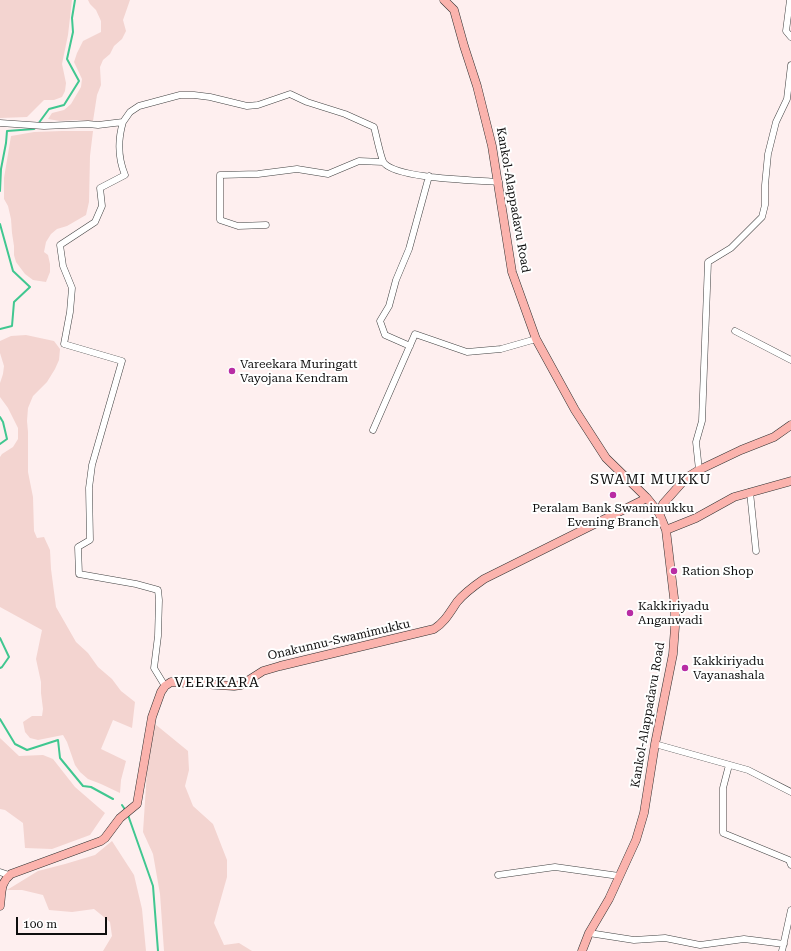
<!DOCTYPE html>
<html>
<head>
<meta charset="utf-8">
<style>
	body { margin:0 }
	#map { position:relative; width:791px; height:951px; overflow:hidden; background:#feefef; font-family:"Roboto Serif",serif }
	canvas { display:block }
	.scale { position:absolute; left:16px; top:917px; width:91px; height:18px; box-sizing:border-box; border:2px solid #0e0e0e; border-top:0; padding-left:5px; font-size:12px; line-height:14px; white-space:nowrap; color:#0e0e0e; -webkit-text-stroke:3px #fff; paint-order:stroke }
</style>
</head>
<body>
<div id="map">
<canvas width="791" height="951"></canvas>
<div class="scale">100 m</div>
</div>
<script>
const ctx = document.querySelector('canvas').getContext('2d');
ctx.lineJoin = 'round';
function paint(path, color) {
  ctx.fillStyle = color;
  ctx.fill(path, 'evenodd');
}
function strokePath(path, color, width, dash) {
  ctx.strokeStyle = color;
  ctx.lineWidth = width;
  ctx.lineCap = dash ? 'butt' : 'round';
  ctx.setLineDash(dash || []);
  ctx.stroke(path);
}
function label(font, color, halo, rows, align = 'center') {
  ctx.font = font + ' "Roboto Serif",serif';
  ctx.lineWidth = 4;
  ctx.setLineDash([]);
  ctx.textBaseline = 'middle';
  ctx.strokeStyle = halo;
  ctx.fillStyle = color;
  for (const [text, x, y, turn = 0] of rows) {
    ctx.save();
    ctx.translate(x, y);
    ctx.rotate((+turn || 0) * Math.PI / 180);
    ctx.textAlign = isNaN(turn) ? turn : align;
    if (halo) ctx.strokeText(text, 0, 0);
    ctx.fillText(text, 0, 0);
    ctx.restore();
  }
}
paint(new Path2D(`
	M 0,0 L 72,0 L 68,35 L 62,64 L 66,83 L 65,91 L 62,97 L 54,100 L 44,100 L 27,117 L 0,118 Z
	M 88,0 L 130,0 L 123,20 L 126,31 L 122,39 L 114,46 L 110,54 L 103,60 L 100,67 L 101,85 L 97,95 L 93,121 L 73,120 L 60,121 L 48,119 L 52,113 L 64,110 L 71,104 L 81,87 L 82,79 L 74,62 L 77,53 L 83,41 L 101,32 L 101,21 L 96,10 L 90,4 Z
	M 62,131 L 93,131 L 90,156 L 89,202 L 86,215 L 67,226 L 57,229 L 51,234 L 46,242 L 44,252 L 48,255 L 50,264 L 50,272 L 46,282 L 33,280 L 25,274 L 16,262 L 14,255 L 14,246 L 12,233 L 11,219 L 8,206 L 4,199 L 4,178 L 11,136 L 34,132 Z
	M 26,335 L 54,341 L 60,349 L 59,360 L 55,369 L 47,382 L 33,396 L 28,408 L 27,421 L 28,432 L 28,472 L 33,497 L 34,531 L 37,538 L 44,537 L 50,550 L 51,569 L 56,607 L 76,642 L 88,653 L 98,667 L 112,679 L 121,691 L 135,702 L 132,728 L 113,720 L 101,749 L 126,761 L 121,780 L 120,793 L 101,784 L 88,779 L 80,772 L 75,765 L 67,742 L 63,735 L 38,740 L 30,738 L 25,732 L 23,722 L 32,716 L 42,716 L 43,709 L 41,693 L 41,682 L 36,659 L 42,630 L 0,607 L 0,457 L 2,454 L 13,447 L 18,439 L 18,428 L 8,408 L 0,397 L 0,383 L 3,374 L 4,366 L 0,353 L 0,341 L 11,336 Z
	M 155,724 L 188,751 L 189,770 L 185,786 L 193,806 L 213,824 L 227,860 L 227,877 L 214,923 L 224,945 L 239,943 L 252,951 L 164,951 L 160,894 L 153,854 L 143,832 L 147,771 L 151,738 Z
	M 0,738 L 19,756 L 43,755 L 53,759 L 75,787 L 105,813 L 90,835 L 52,849 L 25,848 L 23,823 L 5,810 L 0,809 Z
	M 112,841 L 134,875 L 142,909 L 146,951 L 103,951 L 112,936 L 110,922 L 94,909 L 72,912 L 49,910 L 43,895 L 22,890 L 7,890 L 38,871 L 65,864 L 95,855 Z`), '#f3d4d0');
strokePath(new Path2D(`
	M 38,124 L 49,109 L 64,105 L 79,81 L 67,59 L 73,32 L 72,18 L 75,0
	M 0,191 L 1,169 L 6,143 L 7,131 L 34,129 L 36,127
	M 0,224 L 13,271 L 30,287 L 14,302 L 12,326 L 0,329
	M 0,417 L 3,422 L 7,439 L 0,444
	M 0,638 L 9,657 L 2,667 L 0,668
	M 0,719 L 15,744 L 27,750 L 58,740 L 60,758 L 83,786 L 91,787 L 113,799
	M 122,805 L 126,811
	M 128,815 L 153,886 L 158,951`), '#40c790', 2);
const street = new Path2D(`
	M 790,0 L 786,31 L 791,37
	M 123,122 C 118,139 118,158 125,175 L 100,188 L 102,206 L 95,222 L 60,245 L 63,266 L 72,288 L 70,312 L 64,344 L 122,361 L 92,465 L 89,488 L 90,540 L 78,547 L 79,574 L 136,584 L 158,590 L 159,600 L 158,636 L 154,668 L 165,686
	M 0,123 L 44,126 L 88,124 L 98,125 L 123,122 L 130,112 L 139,106 L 180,95 L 194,95 L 210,97 L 247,106 L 258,105 L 290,94 L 307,102 L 345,114 L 374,127 C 376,134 381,159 384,163 C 398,179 476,180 499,182
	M 266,225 L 238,226 L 220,220 L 220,175 L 258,174 L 297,169 L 328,174 L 359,161 L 383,162
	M 735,331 L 791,360
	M 410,346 L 385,335 L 380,321 L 389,306 L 396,280 L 409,249 L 429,176
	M 373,430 L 415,334 L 467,352 L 501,349 L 536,339
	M 699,470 L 696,442 L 702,421 L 708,262 L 731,248 L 762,217 L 765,205 L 765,185 L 768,154 L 776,122 L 787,99 L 791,65
	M 750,492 L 756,551
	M 655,744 L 748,770 L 791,792
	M 729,765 L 723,788 L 723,833 L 789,860 L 791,865
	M 0,872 L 9,875
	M 498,875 L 555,867 L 619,876
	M 589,933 L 634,940 L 665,938 L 700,945 L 744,939 L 784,944
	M 782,951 L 791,910`);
const secondary = new Path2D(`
	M 444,0 L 454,10 L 464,46 L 477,86 L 492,146 L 512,272 L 536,339 L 575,410 L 606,458 L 647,498 L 659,513 L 666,530 L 675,606 L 675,627 L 673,654 L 655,744 L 644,813 L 636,840 L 609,899 L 589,933 L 582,951
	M 659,513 L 663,504 L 686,478 L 699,470 L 741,450 L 774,437 L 791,425
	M 666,530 L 696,518 L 734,497 L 791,481
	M 0,906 C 2,891 0,883 11,874 L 101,841 L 105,838 L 120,818 L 137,804 L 152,717 L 161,692 L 165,686 L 171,682 L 234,686 L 241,685 L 263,671 L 280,666 L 434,629 C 445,622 450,612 457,602 C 464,593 474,586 484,579 L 647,498`);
strokePath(street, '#414141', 7);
strokePath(secondary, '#303030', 9);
strokePath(street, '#fff', 6);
strokePath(secondary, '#fbb3ad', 8);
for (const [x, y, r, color] of [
	[232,371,4,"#b82ca4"],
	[613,495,4,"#b82ca4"],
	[674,571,4,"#b82ca4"],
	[630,613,4,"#b82ca4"],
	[685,668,4,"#b82ca4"]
]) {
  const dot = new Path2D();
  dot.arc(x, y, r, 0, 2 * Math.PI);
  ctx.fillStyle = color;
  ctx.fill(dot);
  strokePath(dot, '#fff', 1.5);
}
label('12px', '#0e0e0e', '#fff', [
	["Kankol-Alappadavu Road",513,200,80],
	["Onakunnu-Swamimukku",339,640,-13],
	["Kankol-Alappadavu Road",648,715,-80]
]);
label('12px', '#0e0e0e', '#fff', [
	["Vareekara Muringatt",240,364],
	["Vayojana Kendram",240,378],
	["Peralam Bank Swamimukku",613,508,"center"],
	["Evening Branch",613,522,"center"],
	["Ration Shop",682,571],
	["Kakkiriyadu",638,606],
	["Anganwadi",638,620],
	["Kakkiriyadu",693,661],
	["Vayanashala",693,675]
], 'left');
ctx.letterSpacing = '1px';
label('14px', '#0e0e0e', '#fff', [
	["SWAMI MUKKU",651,480],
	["VEERKARA",217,683]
]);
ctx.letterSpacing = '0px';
</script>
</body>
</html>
